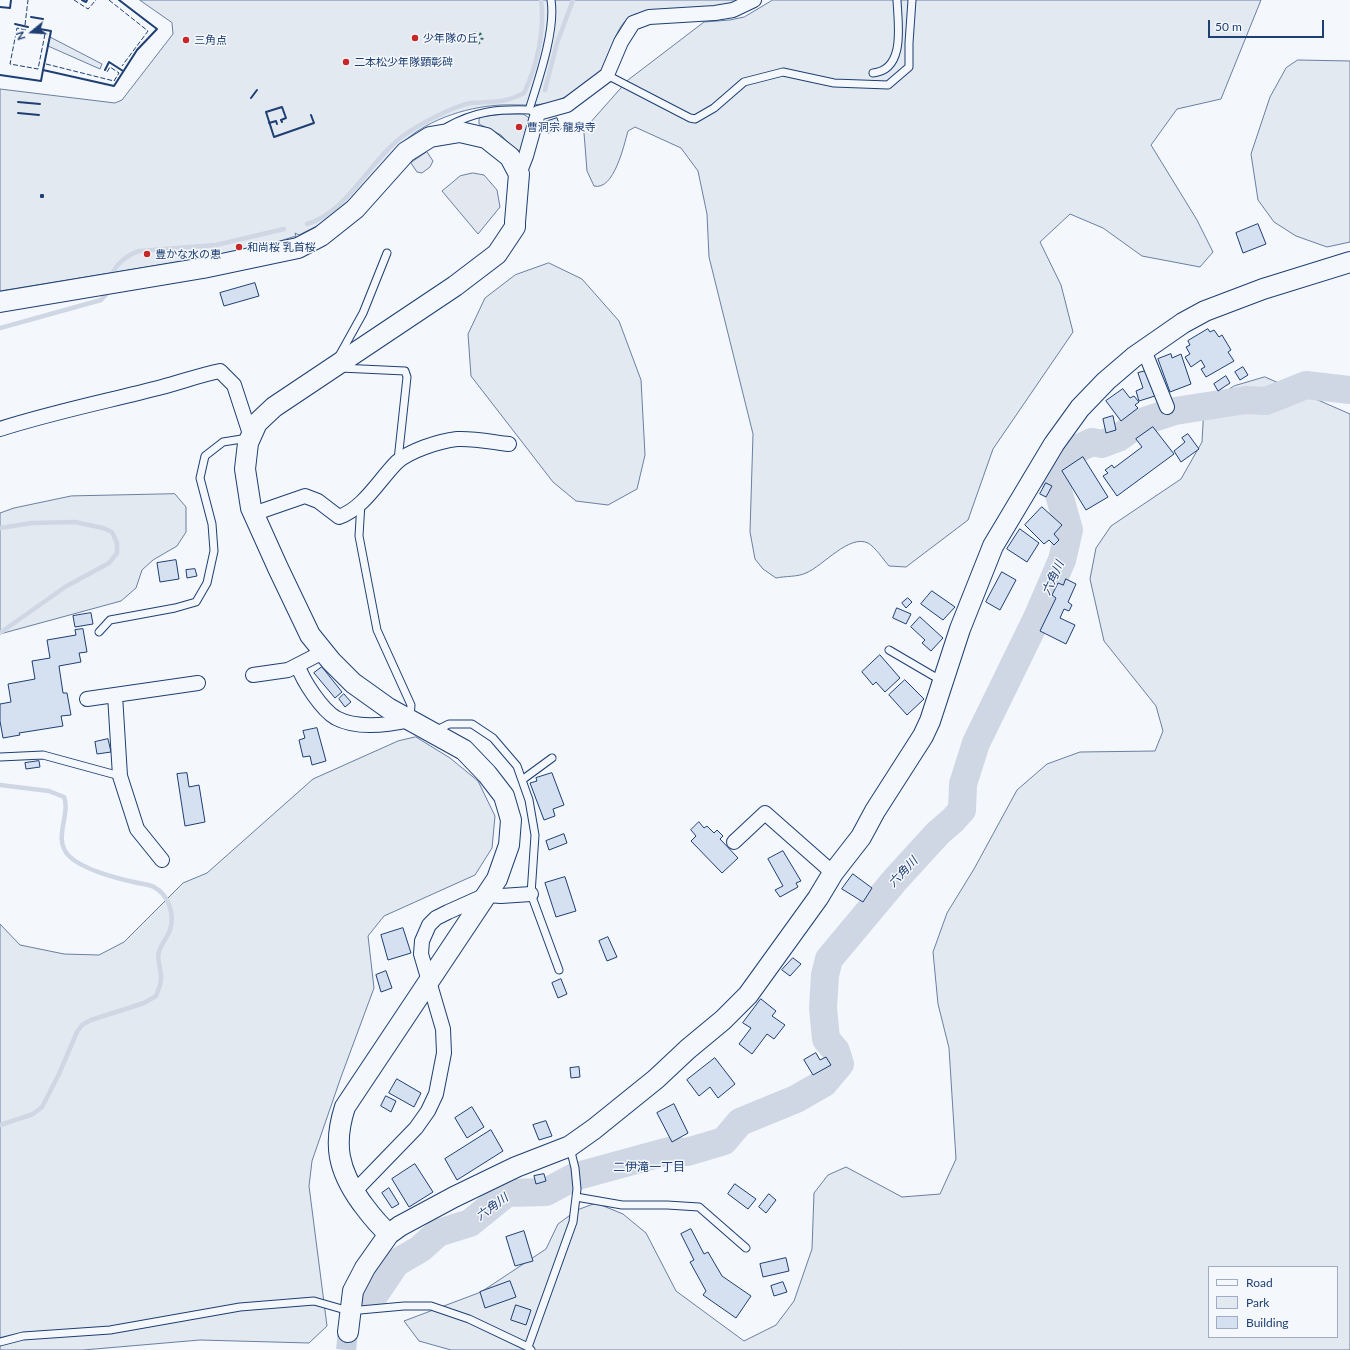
<!DOCTYPE html>
<html>
<head>
<meta charset="utf-8">
<style>
	body { margin:0 }
	#map { position:relative; width:1350px; height:1350px; overflow:hidden; background:#f4f7fb; font-family:Lato,sans-serif }
	canvas { display:block }
	.legend { position:absolute; left:1208px; top:1266px; width:130px; height:72px; box-sizing:border-box; background:#f4f7fb; border:1px solid #9eadc5; margin:0; padding:5px 7px; list-style:none; font-size:12px; color:#1d3f73 }
	.legend li { display:flex; align-items:center; gap:8px; height:20px }
	.legend b { width:20px; border:1px solid #9eadc5 }
	.north { position:absolute; left:12px; top:12px; width:40px; height:40px; -webkit-text-stroke:3px #f4f7fb; paint-order:stroke; rotate:252deg; font-size:11px; font-weight:700; line-height:16px; text-align:center; color:#1d3f73 }
	.north::after { content:''; display:block; margin:auto; width:14px; height:18px; background:#1d3f73; clip-path:polygon(50% 0,100% 100%,50% 72%,0 100%) }
	.scale { position:absolute; left:1208px; top:20px; width:116px; height:18px; box-sizing:border-box; border:2px solid #1d3f73; border-top:0; padding-left:5px; font-size:12px; line-height:14px; white-space:nowrap; color:#1d3f73; -webkit-text-stroke:3px #f4f7fb; paint-order:stroke }
</style>
</head>
<body>
<div id="map">
<canvas width="1350" height="1350"></canvas>
<ul class="legend">
<li><b style="height:5px;background:#f4f7fb"></b>Road</li>
<li><b style="height:11px;background:#e3e9f0"></b>Park</li>
<li><b style="height:11px;background:#d5e0f0"></b>Building</li>
</ul>
<div class="north">N</div>
<div class="scale">50 m</div>
</div>
<script>
const ctx = document.querySelector('canvas').getContext('2d');
ctx.lineJoin = 'round';
function paint(path, color) {
  ctx.fillStyle = color;
  ctx.fill(path, 'evenodd');
}
function strokePath(path, color, width, dash) {
  ctx.strokeStyle = color;
  ctx.lineWidth = width;
  ctx.lineCap = dash ? 'butt' : 'round';
  ctx.setLineDash(dash || []);
  ctx.stroke(path);
}
function label(font, color, halo, rows, align = 'center') {
  ctx.font = font + ' Lato,"Noto Sans JP",sans-serif';
  ctx.lineWidth = 3;
  ctx.setLineDash([]);
  ctx.textBaseline = 'middle';
  ctx.strokeStyle = halo;
  ctx.fillStyle = color;
  for (const [text, x, y, turn = 0] of rows) {
    ctx.save();
    ctx.translate(x, y);
    ctx.rotate((+turn || 0) * Math.PI / 180);
    ctx.textAlign = isNaN(turn) ? turn : align;
    if (halo) ctx.strokeText(text, 0, 0);
    ctx.fillText(text, 0, 0);
    ctx.restore();
  }
}
const green = new Path2D(`
	M 140,0 L 739,0 L 718,8 L 636,14 C 633,16 628,18 626,20 C 612,34 611,60 598,74 C 589,85 576,92 563,98 C 542,108 523,104 501,105 C 464,107 423,121 397,148 L 346,204 L 325,222 L 299,235 L 295,233 L 296,236 L 257,248 L 214,256 L 0,291 L 0,89 L 115,103 L 122,100 L 173,34 L 172,23 Z
	M 773,0 L 1261,0 L 1221,99 L 1177,109 L 1151,145 L 1197,220 L 1213,252 L 1200,267 L 1142,256 L 1103,228 L 1070,214 L 1040,242 L 1061,285 L 1073,332 L 993,449 L 968,520 L 906,567 L 889,566 C 883,559 875,547 868,543 C 849,534 823,566 806,573 C 798,577 785,576 776,578 L 763,569 L 755,559 L 750,532 L 753,434 L 709,257 L 707,214 L 698,171 L 681,148 L 635,127 L 628,131 C 624,145 614,191 594,186 L 587,171 L 584,133 L 589,124 L 628,80 L 704,22 L 730,20 L 744,17 Z
	M 50,37 L 102,64 L 100,69 L 48,46 Z
	M 1298,60 L 1350,61 L 1350,242 L 1327,247 L 1296,236 L 1274,222 L 1258,200 L 1251,154 L 1270,97 L 1286,68 Z
	M 505,114 L 523,114 L 531,119 L 520,156 L 501,135 L 479,124 L 479,119 L 481,117 Z
	M 549,263 L 582,279 L 619,321 L 641,380 L 645,455 L 637,489 L 608,505 L 576,501 L 553,482 L 471,376 L 468,334 L 485,298 L 515,275 Z
	M 1265,377 L 1350,414 L 1350,1350 L 451,1350 L 419,1341 L 404,1321 L 481,1292 L 546,1249 L 558,1224 L 577,1210 L 596,1203 L 623,1214 L 646,1233 L 676,1291 L 744,1341 L 776,1325 L 794,1301 L 812,1249 L 814,1193 L 828,1175 L 846,1167 L 902,1197 L 940,1194 L 956,1159 L 949,1048 L 938,1004 L 933,952 L 947,913 L 974,869 L 1017,790 L 1047,764 L 1080,752 L 1155,751 L 1163,731 L 1156,706 L 1104,641 L 1090,579 L 1096,548 L 1111,526 L 1181,479 L 1202,442 L 1204,405 L 1234,386 ZM 1209,1267 L 1337,1267 L 1337,1337 L 1209,1337 Z
	M 175,494 L 186,507 L 186,532 L 177,546 L 153,560 L 142,570 L 136,588 L 121,601 L 0,634 L 0,513 L 14,508 L 71,496 Z
	M 416,737 L 450,758 L 478,781 L 495,816 L 492,848 L 475,875 L 384,916 L 368,936 L 374,988 L 341,1077 L 312,1161 L 309,1186 L 327,1326 L 309,1343 L 200,1340 L 83,1350 L 0,1350 L 0,924 L 20,945 L 64,954 L 99,955 L 124,942 L 183,883 L 207,873 L 313,779 L 398,741 Z`);
paint(green, '#e3e9f0');
strokePath(green, '#687fa3', 1);
const parking = new Path2D(`
	M 427,152 L 433,161 L 430,167 L 422,173 L 417,172 L 411,163 Z
	M 473,173 L 484,175 L 497,190 L 500,207 L 478,234 L 442,191 L 460,176 Z`);
paint(parking, '#e3e8f0');
strokePath(parking, '#687fa3', 1);
strokePath(new Path2D(`
	M 545,90 L 557,43 L 573,0
	M 307,224 C 347,213 370,160 403,136 C 418,125 453,106 471,103 C 493,101 503,104 524,93 C 537,66 545,30 541,0
	M 111,278 C 114,265 127,255 139,251 L 216,245 L 284,229
	M 0,328 L 101,300 L 108,292 L 109,289
	M 0,528 L 32,523 L 75,522 L 103,528 L 112,532 L 117,543 L 117,553 L 109,563 L 65,587 L 0,633
	M 0,785 L 49,791 L 64,797 C 71,815 52,839 69,856 C 82,869 115,878 134,882 C 140,884 149,884 154,887 C 169,895 175,915 170,930 C 167,938 161,944 159,952 C 156,961 162,969 161,979 C 161,985 158,990 156,996 L 144,1003 L 91,1020 L 82,1025 L 77,1032 L 59,1074 L 42,1107 L 33,1114 L 0,1125`), '#cfd7e4', 4.5);
strokePath(new Path2D(`
	M 373,1297 L 396,1263 L 420,1249 L 438,1233 L 470,1223 L 507,1193 L 546,1192 L 574,1177 L 669,1151 L 687,1152 L 724,1141 L 740,1122 L 796,1099 L 824,1083 L 840,1064 L 836,1051 L 826,1039 L 823,1008 L 825,975 L 829,959 L 895,880 L 938,833 L 953,820 L 962,810 L 963,784 L 976,743 L 1037,618 L 1062,560 L 1069,530 L 1055,480 L 1057,468 L 1066,454 L 1092,442 L 1102,444 L 1118,438 L 1141,422 L 1175,411 L 1246,400 L 1266,401 L 1306,385 L 1350,390`), '#cfd7e4', 28);
const building = new Path2D(`
	M 557,118 L 561,129 L 548,133 L 545,122 Z
	M 1258,224 L 1266,244 L 1243,253 L 1236,233 Z
	M 255,283 L 259,296 L 224,306 L 220,293 Z
	M 1208,329 L 1210,332 L 1214,330 L 1219,337 L 1222,335 L 1231,350 L 1228,352 L 1234,361 L 1206,377 L 1201,369 L 1205,367 L 1201,360 L 1191,367 L 1185,357 L 1190,354 L 1186,347 L 1190,345 L 1188,341 Z
	M 1171,354 L 1172,358 L 1181,354 L 1191,384 L 1170,392 L 1158,359 Z
	M 1243,367 L 1248,375 L 1240,380 L 1235,372 Z
	M 1146,371 L 1155,396 L 1139,401 L 1136,391 L 1143,388 L 1138,373 Z
	M 1226,376 L 1230,383 L 1218,391 L 1214,384 Z
	M 1123,389 L 1130,398 L 1134,396 L 1139,402 L 1135,405 L 1138,408 L 1121,421 L 1106,401 Z
	M 1113,416 L 1116,430 L 1106,433 L 1103,419 Z
	M 1153,427 L 1174,454 L 1117,496 L 1103,476 L 1108,473 L 1105,470 L 1112,465 L 1114,468 L 1142,447 L 1136,439 Z
	M 1188,434 L 1199,449 L 1181,462 L 1174,451 L 1185,442 L 1182,438 Z
	M 1083,457 L 1108,497 L 1086,510 L 1062,471 Z
	M 1046,483 L 1052,486 L 1046,497 L 1040,494 Z
	M 1042,507 L 1062,525 L 1054,534 L 1059,540 L 1054,545 L 1049,540 L 1044,544 L 1025,525 Z
	M 1020,529 L 1039,543 L 1027,562 L 1007,549 Z
	M 176,560 L 179,579 L 160,582 L 157,563 Z
	M 195,569 L 197,576 L 187,578 L 186,570 Z
	M 1002,572 L 1016,580 L 1000,610 L 986,602 Z
	M 1066,579 L 1076,584 L 1068,602 L 1072,605 L 1069,611 L 1064,609 L 1060,618 L 1075,625 L 1066,644 L 1040,631 L 1056,598 L 1052,595 L 1058,583 L 1063,585 Z
	M 932,591 L 955,607 L 943,620 L 921,604 Z
	M 908,598 L 912,602 L 906,608 L 902,603 Z
	M 897,608 L 911,614 L 906,624 L 893,618 Z
	M 91,613 L 93,624 L 75,627 L 73,616 Z
	M 920,617 L 943,638 L 931,651 L 922,643 L 925,640 L 911,627 Z
	M 83,629 L 87,652 L 79,653 L 81,662 L 59,666 L 63,693 L 67,693 L 71,715 L 61,716 L 63,726 L 19,733 L 20,735 L 3,738 L 0,721 L 0,704 L 11,702 L 8,684 L 35,679 L 32,661 L 50,658 L 47,640 L 76,635 L 75,630 Z
	M 880,655 L 900,678 L 885,692 L 876,682 L 873,685 L 862,672 Z
	M 322,667 L 342,692 L 335,698 L 314,673 Z
	M 905,680 L 924,699 L 907,715 L 889,695 Z
	M 344,694 L 351,702 L 345,707 L 339,699 Z
	M 317,728 L 326,761 L 312,765 L 310,756 L 303,757 L 299,740 L 305,738 L 303,731 Z
	M 108,739 L 111,752 L 97,754 L 95,742 Z
	M 39,761 L 40,767 L 26,769 L 25,763 Z
	M 187,773 L 189,787 L 199,785 L 205,822 L 185,826 L 177,774 Z
	M 552,773 L 564,805 L 553,809 L 555,816 L 544,820 L 530,783 L 537,781 L 536,778 Z
	M 699,822 L 704,828 L 707,826 L 714,833 L 717,830 L 723,836 L 720,839 L 738,858 L 722,873 L 691,841 L 696,836 L 691,830 Z
	M 564,834 L 567,843 L 549,850 L 546,841 Z
	M 783,851 L 801,881 L 796,883 L 798,887 L 780,897 L 775,890 L 783,886 L 768,859 Z
	M 853,874 L 872,888 L 863,902 L 842,889 Z
	M 565,877 L 576,911 L 556,917 L 545,883 Z
	M 403,928 L 411,953 L 388,960 L 381,935 Z
	M 608,937 L 617,957 L 607,961 L 599,941 Z
	M 793,958 L 801,964 L 790,976 L 782,970 Z
	M 386,971 L 392,988 L 381,992 L 376,975 Z
	M 561,979 L 567,994 L 558,998 L 552,983 Z
	M 761,999 L 776,1011 L 772,1016 L 785,1025 L 774,1039 L 767,1034 L 752,1054 L 739,1044 L 751,1028 L 743,1023 Z
	M 816,1053 L 820,1060 L 826,1057 L 831,1065 L 813,1075 L 804,1060 Z
	M 715,1058 L 735,1084 L 718,1098 L 710,1087 L 699,1096 L 687,1080 Z
	M 579,1067 L 580,1077 L 571,1078 L 570,1068 Z
	M 397,1079 L 421,1093 L 414,1107 L 389,1093 Z
	M 386,1096 L 396,1101 L 391,1112 L 381,1106 Z
	M 674,1104 L 688,1133 L 672,1142 L 657,1113 Z
	M 472,1107 L 484,1127 L 467,1138 L 455,1118 Z
	M 546,1121 L 552,1136 L 539,1140 L 533,1125 Z
	M 491,1130 L 503,1151 L 457,1180 L 445,1159 Z
	M 415,1164 L 433,1192 L 409,1207 L 392,1179 Z
	M 544,1174 L 546,1181 L 536,1184 L 534,1176 Z
	M 735,1184 L 756,1199 L 748,1209 L 728,1194 Z
	M 389,1188 L 399,1204 L 392,1208 L 382,1193 Z
	M 769,1194 L 776,1200 L 766,1213 L 759,1207 Z
	M 691,1229 L 704,1254 L 708,1252 L 722,1276 L 751,1296 L 736,1318 L 703,1295 L 706,1291 L 690,1262 L 694,1260 L 681,1234 Z
	M 524,1231 L 533,1261 L 515,1266 L 506,1237 Z
	M 786,1258 L 789,1271 L 763,1277 L 760,1264 Z
	M 510,1281 L 516,1297 L 485,1308 L 480,1292 Z
	M 783,1282 L 787,1292 L 774,1296 L 771,1286 Z
	M 516,1305 L 531,1310 L 526,1325 L 511,1320 Z`);
paint(building, '#d5e0f0');
strokePath(building, '#1d3f73', 1);
strokePath(new Path2D(`
	M 346,1350 L 348,1332`), '#c9d2e0', 20, [20, 10]);
const lane = new Path2D(`
	M 873,73 C 906,70 898,24 897,0
	M 607,75 L 690,118 L 695,119 L 714,108 L 744,82 L 783,72 L 834,83 L 888,85 L 909,67 L 909,43 L 912,0
	M 538,113 L 529,110 C 538,81 556,30 551,0
	M 447,127 C 475,111 498,109 529,110
	M 338,358 L 363,313 L 387,253
	M 340,368 L 405,371 L 407,377 L 398,460
	M 361,503 L 359,536 L 377,630 L 411,705 L 410,717
	M 99,632 L 110,620 L 175,608 L 196,602 L 207,583 L 214,551 L 212,524 L 200,478 L 205,456 L 223,442 L 248,438
	M 889,650 L 942,681
	M 435,731 L 449,724 L 472,724 L 493,738 L 517,766 L 529,800 L 535,835 L 531,894 L 559,970
	M 0,757 L 43,755 L 120,776
	M 522,780 L 552,758
	M 576,1197 L 622,1205 L 667,1205 L 699,1207 L 746,1248
	M 0,1342 L 23,1336 L 110,1330 L 240,1307 L 314,1301 L 349,1311 L 404,1306 L 431,1306 L 469,1319 L 528,1347 L 531,1350
	M 528,1347 L 573,1222 L 577,1189 L 575,1168 L 570,1148`);
const street = new Path2D(`
	M 519,174 L 526,156 L 538,113 L 567,105 L 607,75 L 621,42 L 633,23 L 649,17 L 715,13 L 733,10 L 754,0
	M 1144,350 L 1167,407
	M 0,429 C 53,412 108,401 162,387 C 181,382 200,375 220,371 L 234,385 L 251,437
	M 253,514 L 305,496 L 318,501 L 339,517 C 364,508 379,480 397,462 C 409,451 439,441 457,439 C 473,438 492,442 509,444
	M 298,666 C 303,681 322,710 336,718 C 357,729 388,725 410,720
	M 253,675 L 288,670 L 323,652
	M 115,695 L 120,776 L 137,829 L 162,860
	M 87,699 L 198,683
	M 734,842 L 765,813 L 833,873
	M 354,1192 L 416,1128 L 428,1111 L 436,1094 L 444,1053 L 443,1029 L 421,954 L 422,941 L 429,925 L 436,918 L 448,912 L 486,895 L 501,896 L 531,894`);
const secondary = new Path2D(`
	M 0,302 L 203,268 L 298,248 L 321,236 L 355,209 L 406,152 L 430,137 L 460,132 L 486,138 L 510,157 L 519,174 L 515,222 L 515,227 L 497,254 L 455,286 L 274,407 L 257,423 L 248,443 L 245,469 L 251,508 L 278,568 L 310,635 L 331,661 L 353,683 L 388,708 L 464,750 L 487,774 L 504,796 L 511,820 L 509,845 L 497,879 L 345,1107 C 333,1144 338,1170 361,1202 C 370,1214 377,1224 389,1234
	M 348,1332 L 353,1291 L 365,1268 L 389,1234 L 400,1226 L 454,1197 L 516,1167 L 570,1146 L 594,1129 L 656,1079 L 688,1049 L 723,1020 L 748,995 L 818,898 L 833,873 L 861,837 L 875,811 L 923,736 L 930,721 L 960,629 L 993,546 L 1054,444 L 1080,408 L 1106,381 L 1134,357 L 1183,323 L 1205,311 L 1263,289 L 1350,262`);
strokePath(lane, '#1d3f73', 9);
strokePath(street, '#1d3f73', 16);
strokePath(secondary, '#1d3f73', 22);
strokePath(lane, '#f4f7fb', 7);
strokePath(street, '#f4f7fb', 14);
strokePath(secondary, '#f4f7fb', 20);
strokePath(new Path2D(`
	M472 38a5 5 0 1 1 10 0a5 5 0 1 1-10 0Z`), '#2c6c60', 3, [2, 3]);
strokePath(new Path2D(`
	M 74,0 L 88,9 L 96,0
	M 109,0 L 148,31 L 122,66
	M 25,25 L 28,0
	M 26,30 L 17,28 L 10,64 L 38,69 L 45,34 L 38,32
	M 46,64 L 114,81 L 119,73 L 110,67 L 107,72`), '#1d3f73', 1, [5, 2]);
strokePath(new Path2D(`
	M 82,0 L 86,2 L 87,0
	M 0,7 L 10,8 L 11,0
	M 31,17 L 43,19
	M 15,24 L 28,27
	M 40,29 L 51,31 L 43,70
	M 105,70 L 109,62 L 123,71
	M 0,75 L 41,81 L 43,70 L 114,86 L 137,50 L 157,29 L 119,0
	M 251,98 L 257,90
	M 18,102 L 40,104
	M 18,113 L 39,115
	M 282,122 L 281,120 L 286,118 L 282,107 L 266,112 L 274,137 L 314,123 L 311,115
	M 269,123 L 276,121 L 277,124
	M 41,195 L 43,195 L 43,197 L 41,197 Z`), '#1d3f73', 2);
for (const [x, y, r, color] of [
	[415,38,4,"#c62828"],
	[186,40,4,"#c62828"],
	[346,62,4,"#c62828"],
	[519,127,4,"#c62828"],
	[239,247,4,"#c62828"],
	[147,254,4,"#c62828"]
]) {
  const dot = new Path2D();
  dot.arc(x, y, r, 0, 2 * Math.PI);
  ctx.fillStyle = color;
  ctx.fill(dot);
  strokePath(dot, '#f4f7fb', 1.5);
}
label('11px', '#1d3f73', '#f4f7fb', [
	["少年隊の丘",423,38],
	["三角点",194,40],
	["二本松少年隊顕彰碑",354,62],
	["曹洞宗 龍泉寺",527,127],
	["和尚桜 乳首桜",247,247],
	["豊かな水の恵",155,254]
], 'left');
label('italic 12px', '#1d3f73', '#f4f7fb', [
	["六角川",1053,578,-66],
	["六角川",903,872,-47],
	["六角川",492,1207,-36]
]);
label('12px', '#1d3f73', '#f4f7fb', [
	["二伊滝一丁目",649,1167]
]);
</script>
</body>
</html>
